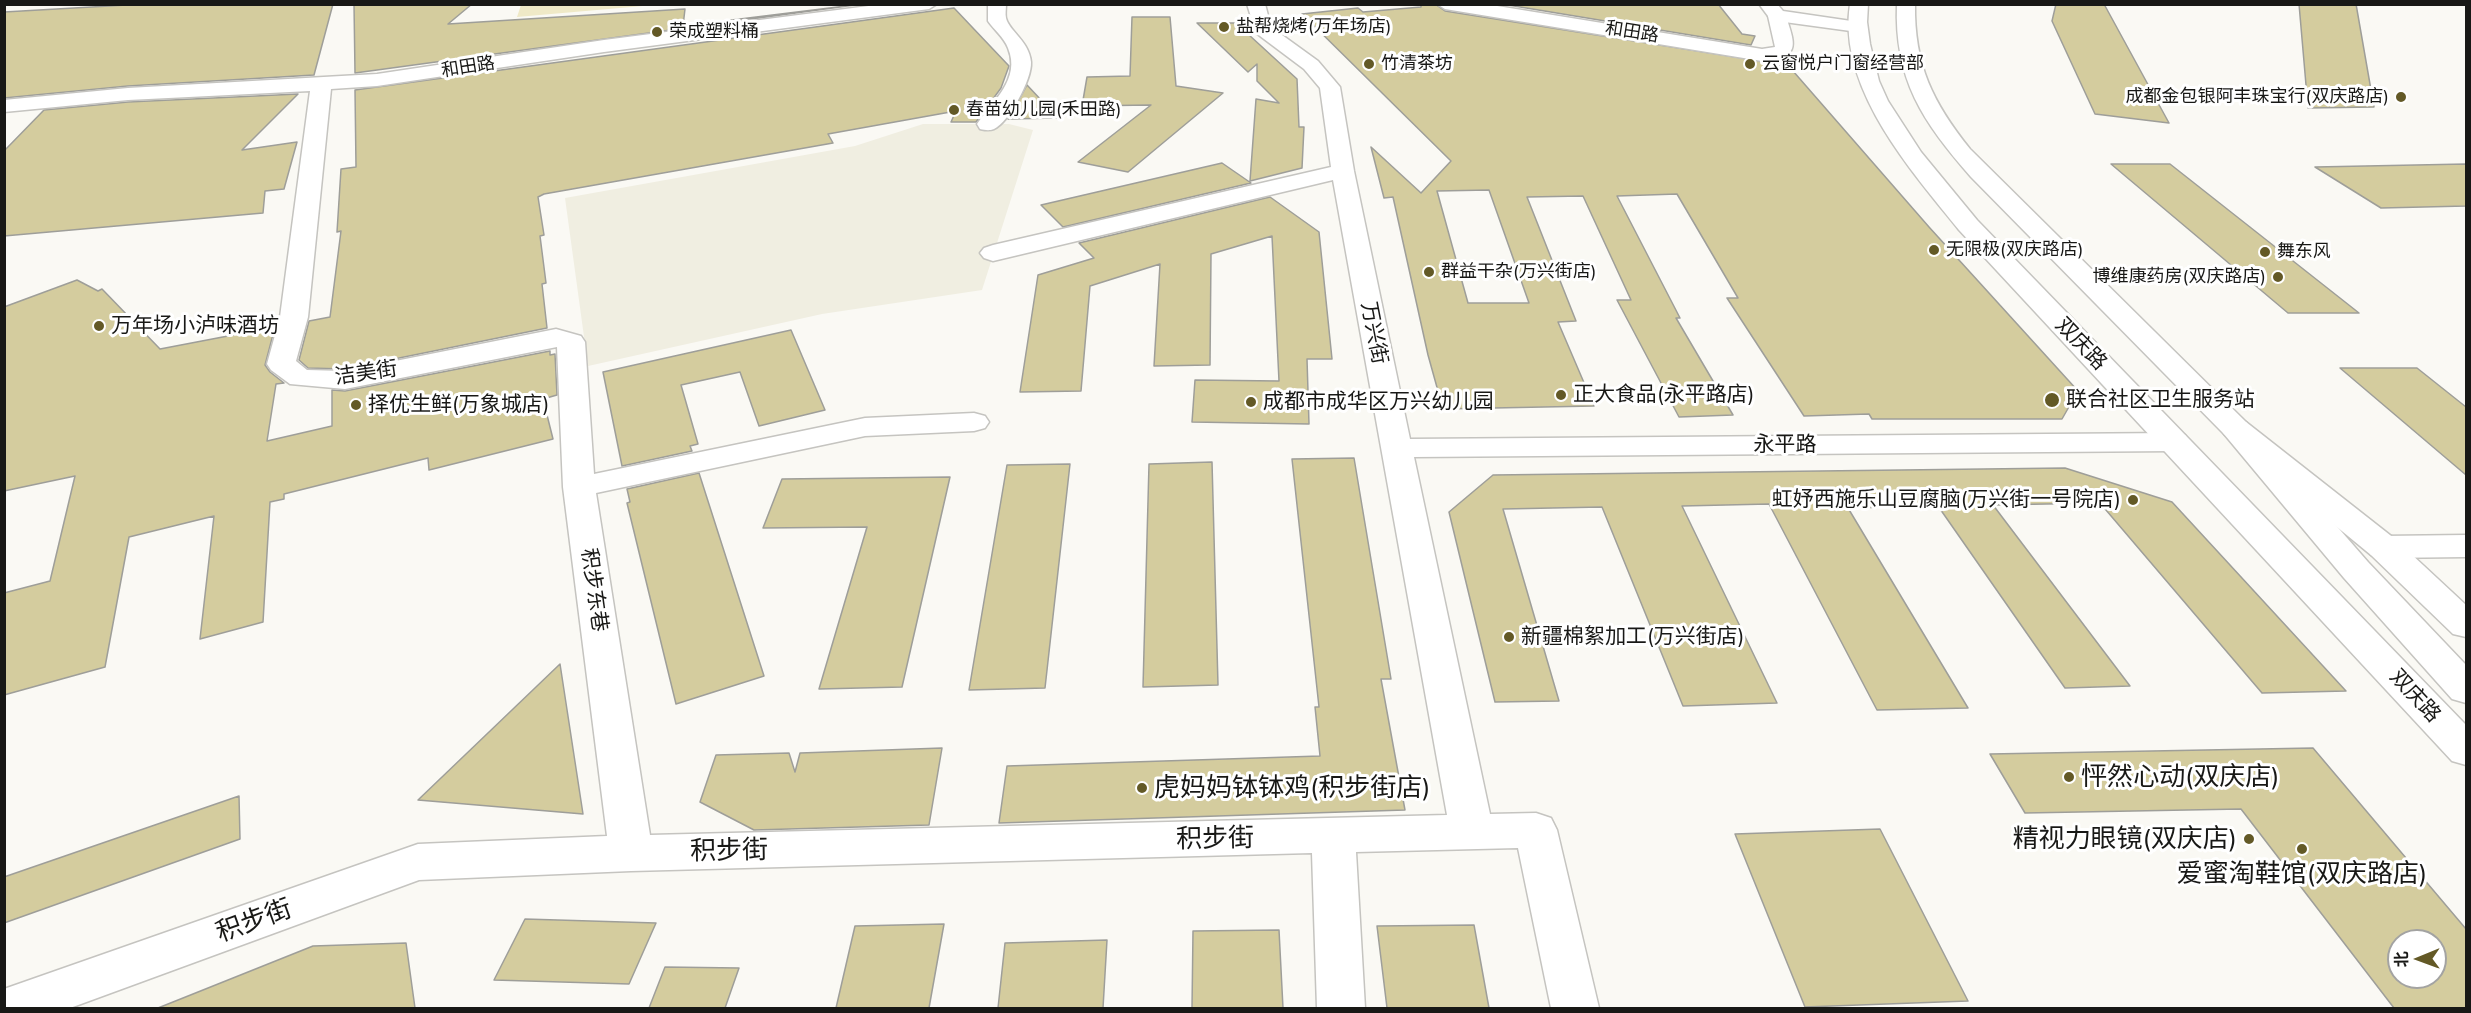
<!DOCTYPE html>
<html>
<head>
<meta charset="utf-8">
<style>
	body { margin:0 }
	#map { position:relative; width:2471px; height:1013px; overflow:hidden; background:#faf9f4; font-family:Mulish,"Noto Sans SC",sans-serif }
	canvas { display:block }
	.frame { position:absolute; inset:0; border:6px solid #181816; pointer-events:none }
	.north { position:absolute; left:2387px; top:929px; width:60px; height:60px; box-sizing:border-box; background:#fff; border:2px solid #a3a3a2; border-radius:50%; rotate:269deg; font-size:16px; font-weight:700; line-height:24px; text-align:center; color:#181816 }
	.north::after { content:''; display:block; margin:auto; width:21px; height:27px; background:#635926; clip-path:polygon(50% 0,100% 100%,50% 72%,0 100%) }
</style>
</head>
<body>
<div id="map">
<canvas width="2471" height="1013"></canvas>
<div class="frame"></div>
<div class="north">北</div>
</div>
<script>
const ctx = document.querySelector('canvas').getContext('2d');
ctx.lineJoin = 'round';
function paint(path, color) {
  ctx.fillStyle = color;
  ctx.fill(path, 'evenodd');
}
function strokePath(path, color, width, dash) {
  ctx.strokeStyle = color;
  ctx.lineWidth = width;
  ctx.lineCap = dash ? 'butt' : 'round';
  ctx.setLineDash(dash || []);
  ctx.stroke(path);
}
function label(font, color, halo, rows, align = 'center') {
  ctx.font = font + ' Mulish,"Noto Sans SC",sans-serif';
  ctx.lineWidth = 6;
  ctx.setLineDash([]);
  ctx.textBaseline = 'middle';
  ctx.strokeStyle = halo;
  ctx.fillStyle = color;
  for (const [text, x, y, turn = 0] of rows) {
    ctx.save();
    ctx.translate(x, y);
    ctx.rotate((+turn || 0) * Math.PI / 180);
    ctx.textAlign = isNaN(turn) ? turn : align;
    if (halo) ctx.strokeText(text, 0, 0);
    ctx.fillText(text, 0, 0);
    ctx.restore();
  }
}
paint(new Path2D(`
	M 923,124 L 1009,124 L 1033,130 L 982,290 L 822,314 L 588,366 L 565,198 L 855,146 Z`), '#f0eee1');
paint(new Path2D(`
	M 521,5 L 522,4 L 654,5 L 517,17 Z`), '#efe9c7');
const building = new Path2D(`
	M 144,4 L 333,4 L 314,75 L 128,86 L 4,98 L 4,12 Z
	M 354,4 L 472,4 L 448,24 L 685,9 L 683,26 L 862,4 L 355,73 Z
	M 1421,4 L 1435,4 L 1445,11 L 1767,62 L 1793,71 L 1929,227 L 2078,391 L 2062,419 L 1872,419 L 1869,414 L 1804,416 L 1727,298 L 1738,298 L 1677,194 L 1617,196 L 1680,318 L 1676,318 L 1733,415 L 1679,417 L 1617,300 L 1631,300 L 1583,196 L 1527,197 L 1576,321 L 1558,322 L 1594,406 L 1443,409 L 1428,355 L 1393,197 L 1384,198 L 1371,147 L 1421,193 L 1451,161 L 1302,14 L 1358,8 L 1363,12 L 1421,7 ZM 1489,190 L 1529,303 L 1468,303 L 1437,191 Z
	M 1502,4 L 1718,4 L 1742,34 L 1755,36 L 1751,45 Z
	M 2056,4 L 2104,4 L 2169,123 L 2095,114 L 2052,21 Z
	M 2299,4 L 2356,4 L 2374,107 L 2308,108 Z
	M 954,8 L 1009,66 L 1001,88 L 976,122 L 951,122 L 956,111 L 828,134 L 833,143 L 544,194 L 538,197 L 544,235 L 540,236 L 546,283 L 542,284 L 547,328 L 345,369 L 308,368 L 299,360 L 309,321 L 330,317 L 341,231 L 337,232 L 341,169 L 356,167 L 355,90 Z
	M 1132,17 L 1170,17 L 1176,86 L 1223,93 L 1128,172 L 1078,162 L 1151,105 L 1082,106 L 1087,77 L 1130,76 Z
	M 1197,23 L 1236,23 L 1297,79 L 1299,127 L 1304,127 L 1302,168 L 1250,181 L 1256,99 L 1279,103 L 1257,81 L 1257,64 L 1248,72 Z
	M 1027,85 L 1058,118 L 1008,119 Z
	M 298,94 L 242,150 L 297,142 L 284,189 L 265,191 L 263,213 L 4,236 L 4,151 L 44,110 L 128,102 Z
	M 1222,163 L 1251,183 L 1063,227 L 1041,205 Z
	M 2111,164 L 2170,164 L 2359,313 L 2288,313 Z
	M 2466,164 L 2466,206 L 2381,208 L 2315,167 Z
	M 1270,197 L 1319,232 L 1332,359 L 1307,359 L 1309,424 L 1192,422 L 1195,380 L 1279,381 L 1272,236 L 1211,254 L 1210,365 L 1154,366 L 1160,264 L 1090,286 L 1081,391 L 1020,392 L 1038,275 L 1094,258 L 1079,243 Z
	M 77,280 L 98,291 L 102,289 L 160,349 L 275,327 L 265,365 L 270,372 L 284,383 L 276,384 L 267,441 L 332,426 L 332,390 L 345,391 L 550,351 L 550,355 L 555,354 L 557,395 L 543,399 L 553,439 L 429,470 L 428,458 L 284,494 L 284,499 L 270,502 L 263,622 L 200,639 L 214,516 L 129,537 L 105,667 L 4,695 L 4,593 L 50,581 L 75,476 L 4,491 L 4,307 Z
	M 791,330 L 825,410 L 759,426 L 740,372 L 681,385 L 698,444 L 690,446 L 692,451 L 622,466 L 603,372 Z
	M 2340,368 L 2417,368 L 2466,407 L 2466,475 Z
	M 1354,458 L 1391,679 L 1381,679 L 1405,810 L 999,823 L 1007,766 L 1320,756 L 1315,707 L 1319,707 L 1292,459 Z
	M 1212,462 L 1218,685 L 1143,687 L 1149,464 Z
	M 1070,464 L 1045,688 L 969,690 L 1007,465 Z
	M 2065,468 L 2172,502 L 2346,691 L 2262,693 L 2100,503 L 1993,505 L 2130,686 L 2065,688 L 1938,506 L 1848,508 L 1968,708 L 1877,710 L 1769,504 L 1682,506 L 1777,703 L 1683,706 L 1602,507 L 1503,509 L 1559,701 L 1495,702 L 1449,512 L 1493,475 Z
	M 699,473 L 764,676 L 676,704 L 627,503 L 630,502 L 627,489 Z
	M 950,477 L 902,687 L 819,689 L 867,527 L 763,528 L 782,479 Z
	M 560,664 L 583,814 L 418,800 Z
	M 942,748 L 929,825 L 754,830 L 700,802 L 716,755 L 789,753 L 795,772 L 800,753 Z
	M 2313,748 L 2466,929 L 2466,1008 L 2394,1008 L 2241,809 L 2025,813 L 1990,754 ZM 2399,941 L 2435,941 L 2435,977 L 2399,977 Z
	M 239,796 L 240,839 L 4,923 L 4,877 Z
	M 1880,829 L 1968,1001 L 1805,1007 L 1735,834 Z
	M 525,919 L 656,923 L 629,984 L 494,980 Z
	M 944,924 L 929,1008 L 836,1008 L 855,926 Z
	M 1474,925 L 1489,1008 L 1387,1008 L 1377,926 Z
	M 1279,930 L 1283,1008 L 1192,1008 L 1193,931 Z
	M 1107,940 L 1103,1008 L 998,1008 L 1005,943 Z
	M 406,943 L 415,1008 L 158,1008 L 313,946 Z
	M 665,967 L 739,968 L 725,1008 L 649,1008 Z`);
paint(building, '#d4cc9e');
strokePath(building, '#9e9e99', 1.5);
const street = new Path2D(`
	M 884,4 L 937,4 L 929,9 L 604,52 L 377,86 L 331,89 L 308,317 L 296,361 L 307,370 L 345,371 L 556,329 L 581,336 L 585,342 L 594,474 L 865,418 L 974,413 L 985,416 L 989,422 L 985,428 L 974,431 L 865,436 L 596,493 L 650,835 L 1447,815 L 1333,180 L 993,261 L 984,258 L 980,253 L 984,248 L 993,245 L 1331,167 L 1320,88 L 1304,69 L 1256,33 L 1247,4 L 1265,4 L 1271,27 L 1318,61 L 1340,87 L 1354,171 L 1410,439 L 2174,433 L 2185,435 L 2190,442 L 2185,449 L 2174,451 L 1414,457 L 1490,814 L 1536,813 L 1551,818 L 1557,830 L 1599,1008 L 1551,1008 L 1518,848 L 1356,852 L 1365,1008 L 1317,1008 L 1312,853 L 631,871 L 419,880 L 70,1008 L 4,1008 L 4,989 L 418,844 L 607,836 L 563,487 L 557,347 L 345,389 L 290,384 L 271,370 L 267,364 L 280,317 L 310,91 L 128,100 L 4,112 L 4,100 L 128,88 L 377,74 L 604,40 Z
	M 988,4 L 1006,4 C 1006,9 1005,14 1006,18 C 1009,31 1029,41 1031,62 C 1032,79 1009,122 994,129 C 989,131 985,130 980,129 L 977,124 C 993,101 1021,79 1008,48 C 1004,37 994,30 988,21 Z
	M 1437,4 L 1485,4 L 1762,49 L 1775,47 L 1768,16 L 1771,12 L 1783,12 L 1786,16 C 1796,48 1800,56 1762,61 L 1445,9 Z
	M 2466,535 L 2466,557 L 2383,558 L 2371,555 L 2366,547 L 2371,539 L 2383,536 Z`);
const secondary = new Path2D(`
	M 1759,4 L 1777,4 L 1783,11 L 1858,22 L 1864,23 L 1867,27 L 1864,31 L 1858,32 L 1777,21 L 1771,20 Z`);
const primary = new Path2D(`
	M 1850,4 L 1868,4 L 1867,22 L 1870,44 L 1879,81 L 1888,101 L 1921,152 L 1977,220 L 2466,725 L 2466,765 L 2452,761 L 1959,230 C 1911,170 1837,88 1850,4 Z
	M 1897,4 L 1915,4 C 1914,65 1933,103 1970,149 L 2246,422 L 2395,539 L 2466,605 L 2466,637 L 2453,634 L 2371,555 L 2224,434 L 1971,177 C 1923,122 1894,80 1897,4 Z`);
const highway = new Path2D(`
	M 2235,419 L 2246,422 L 2368,562 L 2466,665 L 2466,703 L 2452,699 L 2344,578 L 2224,434 L 2220,428 L 2224,422 Z`);
strokePath(street, '#c5c4c0', 3);
strokePath(secondary, '#c5c4c0', 3);
strokePath(primary, '#c5c4c0', 3);
strokePath(highway, '#c5c4c0', 3);
paint(street, '#fff');
paint(secondary, '#fff');
paint(primary, '#fff');
paint(highway, '#fff');
for (const [x, y, r, color] of [
	[1224,27,6,"#635926"],
	[657,32,6,"#635926"],
	[1369,64,6,"#635926"],
	[1750,64,6,"#635926"],
	[2401,97,6,"#635926"],
	[954,110,6,"#635926"],
	[1934,250,6,"#635926"],
	[2265,252,6,"#635926"],
	[1429,272,6,"#635926"],
	[2278,277,6,"#635926"],
	[99,326,6,"#635926"],
	[1561,395,6,"#635926"],
	[2052,400,8,"#635926"],
	[1251,402,6,"#635926"],
	[356,405,6,"#635926"],
	[2133,500,6,"#635926"],
	[1509,637,6,"#635926"],
	[2069,777,6,"#635926"],
	[1142,788,6,"#635926"],
	[2249,839,6,"#635926"],
	[2302,849,6,"#635926"]
]) {
  const dot = new Path2D();
  dot.arc(x, y, r, 0, 2 * Math.PI);
  ctx.fillStyle = color;
  ctx.fill(dot);
  strokePath(dot, '#fff', 2);
}
label('18px', '#181816', '#fff', [
	["盐帮烧烤(万年场店)",1236,27],
	["荣成塑料桶",669,32],
	["竹清茶坊",1381,64],
	["云窗悦户门窗经营部",1762,64],
	["成都金包银阿丰珠宝行(双庆路店)",2389,97,"right"],
	["春苗幼儿园(禾田路)",966,110],
	["无限极(双庆路店)",1946,250],
	["舞东风",2277,252],
	["群益干杂(万兴街店)",1441,272],
	["博维康药房(双庆路店)",2266,277,"right"]
], 'left');
label('18px', '#181816', '#fff', [
	["和田路",1632,32,9],
	["和田路",468,67,-9]
]);
label('21px', '#181816', '#fff', [
	["万年场小泸味酒坊",111,326],
	["正大食品(永平路店)",1573,395],
	["联合社区卫生服务站",2066,400],
	["成都市成华区万兴幼儿园",1263,402],
	["择优生鲜(万象城店)",368,405],
	["虹妤西施乐山豆腐脑(万兴街一号院店)",2121,500,"right"],
	["新疆棉絮加工(万兴街店)",1521,637]
], 'left');
label('21px', '#181816', '#fff', [
	["万兴街",1374,333,79],
	["双庆路",2081,344,46],
	["洁美街",366,373,-8],
	["永平路",1785,445],
	["积步东巷",594,590,82],
	["双庆路",2415,696,47]
]);
label('26px', '#181816', '#fff', [
	["怦然心动(双庆店)",2081,777],
	["虎妈妈钵钵鸡(积步街店)",1154,788],
	["精视力眼镜(双庆店)",2237,839,"right"],
	["爱蜜淘鞋馆(双庆路店)",2302,874,"center"]
], 'left');
label('26px', '#181816', '#fff', [
	["积步街",1215,839,-1],
	["积步街",729,851,-1],
	["积步街",254,921,-20]
]);
</script>
</body>
</html>
